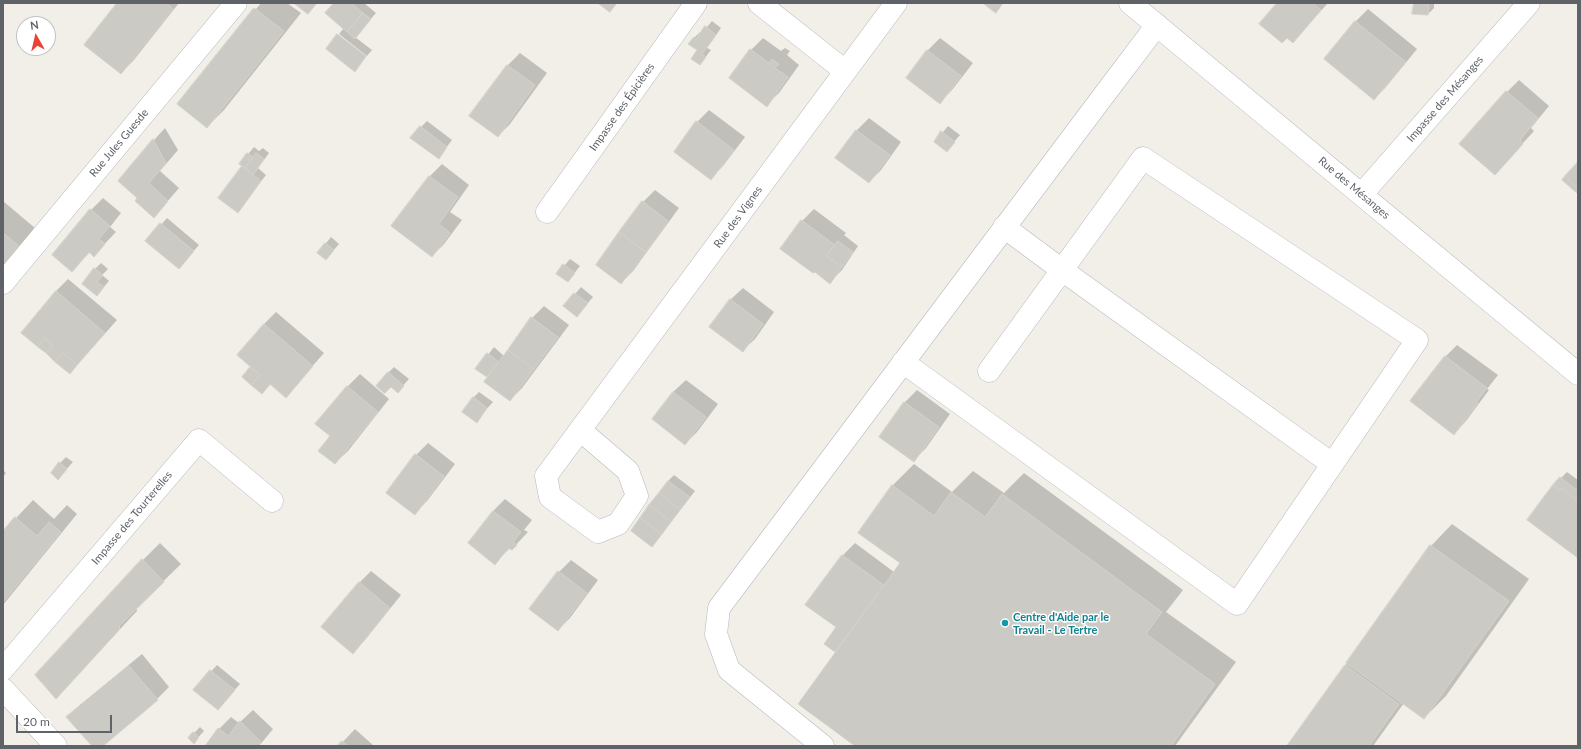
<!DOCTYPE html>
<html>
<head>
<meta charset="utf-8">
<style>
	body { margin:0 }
	#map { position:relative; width:1581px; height:749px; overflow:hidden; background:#f1efe8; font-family:Lato,sans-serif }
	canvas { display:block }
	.frame { position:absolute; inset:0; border:4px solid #5f6368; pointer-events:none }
	.north { position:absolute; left:16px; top:16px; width:40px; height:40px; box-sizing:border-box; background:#fff; border:1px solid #bfc1c3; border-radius:50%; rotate:352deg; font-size:11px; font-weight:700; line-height:16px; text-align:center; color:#5f6368 }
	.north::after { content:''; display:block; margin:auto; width:14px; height:18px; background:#ea4335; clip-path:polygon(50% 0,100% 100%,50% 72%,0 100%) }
	.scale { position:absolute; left:16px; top:715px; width:96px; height:18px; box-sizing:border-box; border:2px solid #5f6368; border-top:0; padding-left:5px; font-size:12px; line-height:14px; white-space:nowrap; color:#5f6368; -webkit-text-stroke:3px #fff; paint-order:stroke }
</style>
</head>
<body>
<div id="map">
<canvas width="1581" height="749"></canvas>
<div class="frame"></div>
<div class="north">N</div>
<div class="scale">20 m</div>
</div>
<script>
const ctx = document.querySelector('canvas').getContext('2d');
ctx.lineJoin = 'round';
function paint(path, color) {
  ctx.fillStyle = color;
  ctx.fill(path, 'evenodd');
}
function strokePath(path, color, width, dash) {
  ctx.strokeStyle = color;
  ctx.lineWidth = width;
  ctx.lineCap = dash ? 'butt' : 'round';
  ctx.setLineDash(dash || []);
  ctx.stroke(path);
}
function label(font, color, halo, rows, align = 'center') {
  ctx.font = font + ' Lato,sans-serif';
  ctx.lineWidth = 3;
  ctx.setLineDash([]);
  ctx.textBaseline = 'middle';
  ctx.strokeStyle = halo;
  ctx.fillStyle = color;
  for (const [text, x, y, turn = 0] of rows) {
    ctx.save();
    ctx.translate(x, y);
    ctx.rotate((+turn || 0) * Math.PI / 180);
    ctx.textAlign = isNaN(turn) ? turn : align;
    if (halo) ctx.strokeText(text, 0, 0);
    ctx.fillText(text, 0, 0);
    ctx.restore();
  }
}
paint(new Path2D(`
	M 119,3 L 179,3 L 133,61 L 121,73 Z
	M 261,3 L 287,3 L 301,13 L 224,110 L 207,127 L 178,104 Z
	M 335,3 L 364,3 L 376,13 L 355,37 L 372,50 L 367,56 L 339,34 L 344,28 Z
	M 1278,3 L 1328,3 L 1293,42 L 1287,37 Z
	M 1415,3 L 1434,3 L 1434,8 L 1428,14 Z
	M 1368,9 L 1417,49 L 1386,87 L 1374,99 L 1356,21 Z
	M 712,21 L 721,28 L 707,48 L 711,50 L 700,64 L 698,49 L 694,38 L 700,32 L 702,33 Z
	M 337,35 L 366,57 L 355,71 Z
	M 763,38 L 781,51 L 785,48 L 790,51 L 787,55 L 799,65 L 779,93 L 766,105 L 751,50 Z
	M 940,38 L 973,63 L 952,90 L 940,102 L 907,78 L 928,50 Z
	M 520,53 L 547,73 L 510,124 L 498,136 L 471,115 L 508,65 Z
	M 1519,80 L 1549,106 L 1531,128 L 1534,131 L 1495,174 L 1507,92 Z
	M 709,110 L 745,137 L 723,166 L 711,178 L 697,122 Z
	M 869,118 L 901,142 L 881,170 L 869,182 L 836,158 L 857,130 Z
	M 427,121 L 452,140 L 439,157 L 421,127 Z
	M 948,126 L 960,135 L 947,150 L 935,142 Z
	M 165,128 L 178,150 L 160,171 L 179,188 L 154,217 L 138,198 L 119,181 L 154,140 Z
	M 254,147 L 259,151 L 263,148 L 269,153 L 258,168 L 266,175 L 238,211 L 220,198 L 243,166 L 240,164 Z
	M 442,164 L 469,185 L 450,212 L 462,220 L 444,244 L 432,256 L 392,226 L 430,176 Z
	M 655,190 L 679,208 L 633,271 L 621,283 L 643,202 Z
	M 103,198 L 121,213 L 110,227 L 116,232 L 94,255 L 90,252 L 72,271 L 91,210 Z
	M 3,201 L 35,228 L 3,266 Z
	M 814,209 L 846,233 L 844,235 L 858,246 L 842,270 L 830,282 L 802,221 Z
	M 167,218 L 199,245 L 179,268 L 147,241 Z
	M 331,237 L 339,244 L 326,259 L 318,253 Z
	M 570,259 L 580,266 L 568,281 L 558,273 Z
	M 101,263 L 108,269 L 102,275 L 109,281 L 97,295 L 95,269 Z
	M 68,279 L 117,320 L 70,373 L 22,333 L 56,291 Z
	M 581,287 L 593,297 L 577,316 L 565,306 Z
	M 743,288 L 774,312 L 755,339 L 742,351 L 730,300 Z
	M 544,306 L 569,325 L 522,388 L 510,400 L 491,374 L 477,369 L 494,347 L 504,356 L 532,318 Z
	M 276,312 L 324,353 L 286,396 L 271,384 L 262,393 L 243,377 L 252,367 L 264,324 Z
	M 1457,345 L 1498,375 L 1487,389 L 1489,390 L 1466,421 L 1454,434 L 1445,357 Z
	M 394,367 L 409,379 L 398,391 L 391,386 L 388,373 Z
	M 360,374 L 389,399 L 348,451 L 335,463 L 331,436 L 347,387 Z
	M 686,380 L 718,404 L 697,432 L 685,444 L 673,392 Z
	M 917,390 L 950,414 L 926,448 L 914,460 L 880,436 L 905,402 Z
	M 479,392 L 493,402 L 476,421 L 473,398 Z
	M 428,443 L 455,464 L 427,501 L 415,513 L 416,455 Z
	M 66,457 L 73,462 L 64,472 L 60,463 Z
	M 914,464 L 952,492 L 973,471 L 1004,493 L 1024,473 L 1183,590 L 1166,612 L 1236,662 L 1175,746 L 857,746 L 837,652 L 825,644 L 837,627 L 843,555 L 855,543 L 894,572 L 901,563 L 892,486 Z
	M 3,470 L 6,473 L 3,477 Z
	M 1567,472 L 1578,480 L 1578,556 L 1561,478 Z
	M 674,475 L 695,491 L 652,546 L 668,481 Z
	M 505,499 L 532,520 L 524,530 L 528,532 L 512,549 L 510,548 L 495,563 L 493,511 Z
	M 33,500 L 54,519 L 67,505 L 77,514 L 3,605 L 3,532 Z
	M 1452,524 L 1529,579 L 1446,696 L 1424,718 L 1404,703 L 1373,746 L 1288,746 L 1431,546 Z
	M 160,543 L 181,564 L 136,608 L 137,611 L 56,698 L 143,560 Z
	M 571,560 L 598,580 L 570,618 L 558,630 L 559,572 Z
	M 371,571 L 401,595 L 365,640 L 353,652 L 359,583 Z
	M 142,654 L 169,687 L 157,699 L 102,746 L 93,746 L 68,717 L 80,705 Z
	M 217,665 L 240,684 L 218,709 L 194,690 Z
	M 253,710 L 273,729 L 259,746 L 206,746 L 219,729 L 231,717 L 239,723 Z
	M 200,727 L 204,731 L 194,742 L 189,738 Z
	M 355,729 L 374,746 L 339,746 Z`), '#0003');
const building = new Path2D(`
	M 117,3 L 166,3 L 173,9 L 121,74 L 84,45 Z
	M 294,3 L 317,3 L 308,14 Z
	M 334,3 L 351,3 L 363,13 L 347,32 L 325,13 Z
	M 598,3 L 617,3 L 610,12 Z
	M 983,3 L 1003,3 L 996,13 Z
	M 1277,3 L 1313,3 L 1321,10 L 1293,43 L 1287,38 L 1282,43 L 1259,24 Z
	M 1414,3 L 1429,3 L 1428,15 L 1412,14 Z
	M 254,8 L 284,31 L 207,128 L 177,104 Z
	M 363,13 L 371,19 L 355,39 L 347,32 Z
	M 1355,21 L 1406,62 L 1374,100 L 1324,59 Z
	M 705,26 L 716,35 L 702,54 L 706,57 L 700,65 L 691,59 L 697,50 L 688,44 L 694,37 L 696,39 Z
	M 337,34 L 366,56 L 355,72 L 326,49 Z
	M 750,49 L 769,63 L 772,59 L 779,64 L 775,68 L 788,77 L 767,107 L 729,78 Z
	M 927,50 L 961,76 L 940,104 L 906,78 Z
	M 507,65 L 535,85 L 498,137 L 469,116 Z
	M 1506,91 L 1538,118 L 1520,140 L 1523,144 L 1495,175 L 1459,144 Z
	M 696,121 L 734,150 L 711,180 L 674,152 Z
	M 420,126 L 447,147 L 439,159 L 410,138 Z
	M 856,130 L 890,155 L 869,183 L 835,158 Z
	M 941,131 L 955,142 L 947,152 L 934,142 Z
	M 153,139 L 166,163 L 149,183 L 168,201 L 154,218 L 135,201 L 137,198 L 118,181 Z
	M 247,153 L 253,157 L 245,168 L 239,164 Z
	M 256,153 L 264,159 L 253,175 L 245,168 Z
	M 1578,162 L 1578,189 L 1565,176 Z
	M 242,166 L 261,181 L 238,213 L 218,198 Z
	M 429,176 L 458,197 L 439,224 L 450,233 L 432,257 L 391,226 Z
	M 1565,176 L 1578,189 L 1578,194 L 1562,180 Z
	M 642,201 L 668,221 L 646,252 L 619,232 Z
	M 90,209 L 110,226 L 99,239 L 105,244 L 94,257 L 89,252 L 72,272 L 52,255 Z
	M 801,220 L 835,245 L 826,256 L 842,267 L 830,284 L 815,272 L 813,273 L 780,249 Z
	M 160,223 L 194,251 L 179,269 L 145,241 Z
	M 619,232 L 646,252 L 621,284 L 596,265 Z
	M 3,233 L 19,246 L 3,265 Z
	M 838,241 L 853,252 L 842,267 L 826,256 Z
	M 325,243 L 334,250 L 326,260 L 317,253 Z
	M 563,264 L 575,273 L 568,282 L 556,274 Z
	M 94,268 L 103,275 L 97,282 L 104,287 L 97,296 L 82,284 Z
	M 56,291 L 105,333 L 77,365 L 63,353 L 55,362 L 46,353 L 53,345 L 45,338 L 38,347 L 21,333 Z
	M 574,293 L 588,303 L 577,317 L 563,306 Z
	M 730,299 L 763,324 L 743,352 L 709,327 Z
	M 531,317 L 558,337 L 534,369 L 508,350 Z
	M 264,324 L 313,366 L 286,398 L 270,384 L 262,394 L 251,385 L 260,375 L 237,355 Z
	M 45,338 L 53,345 L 46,353 L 38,347 Z
	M 508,350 L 534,369 L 510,401 L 484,382 Z
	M 63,353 L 77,365 L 70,374 L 55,362 Z
	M 487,353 L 499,362 L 487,377 L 475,369 Z
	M 1445,356 L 1487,388 L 1476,402 L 1478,403 L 1454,435 L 1410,401 Z
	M 250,367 L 260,375 L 251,385 L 242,377 Z
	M 388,372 L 404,386 L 398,393 L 391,387 L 385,393 L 384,393 L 376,386 Z
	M 347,386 L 378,412 L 335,464 L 318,451 L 330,436 L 315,424 Z
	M 673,392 L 706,417 L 685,445 L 652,419 Z
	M 473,397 L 487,408 L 477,423 L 462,412 Z
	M 904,402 L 939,427 L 914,462 L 879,437 Z
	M 415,454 L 444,476 L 415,515 L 386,493 Z
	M 59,462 L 67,469 L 58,480 L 51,473 Z
	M 1560,477 L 1578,491 L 1578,501 L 1562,489 L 1559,490 L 1553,485 Z
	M 668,481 L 690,497 L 680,510 L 659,493 Z
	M 892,485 L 934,516 L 951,492 L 985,517 L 1002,494 L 1162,612 L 1146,634 L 1215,684 L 1171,746 L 855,746 L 798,704 L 900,563 L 858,533 Z
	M 1553,485 L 1559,490 L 1562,489 L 1578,501 L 1578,558 L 1527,520 Z
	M 659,493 L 680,510 L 671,522 L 649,505 Z
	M 649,505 L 671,522 L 662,534 L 640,518 Z
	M 493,511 L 521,532 L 513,542 L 517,545 L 512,550 L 508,548 L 495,565 L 468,543 Z
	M 15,517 L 37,536 L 49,522 L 61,532 L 3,602 L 3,531 Z
	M 640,518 L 662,534 L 652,547 L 631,531 Z
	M 1430,545 L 1509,601 L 1424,719 L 1346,663 Z
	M 842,555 L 884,585 L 835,652 L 824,644 L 836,627 L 805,605 Z
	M 142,559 L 164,582 L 119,626 L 120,629 L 56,699 L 35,675 Z
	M 558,571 L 587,593 L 558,631 L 529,609 Z
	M 359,582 L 390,608 L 353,654 L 321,627 Z
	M 1345,665 L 1399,704 L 1369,746 L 1287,746 Z
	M 129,666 L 158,700 L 103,746 L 92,746 L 66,717 Z
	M 210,670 L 235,690 L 218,710 L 193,690 Z
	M 240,721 L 261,742 L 258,746 L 205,746 L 218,728 L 228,736 Z
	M 193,732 L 199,737 L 194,744 L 188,738 Z
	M 342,741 L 348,746 L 337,746 Z`);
paint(building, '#cccac5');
strokePath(building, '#d6d1c6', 1);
const minor = new Path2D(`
	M 759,3 L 845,71
	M 1130,3 L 1578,374
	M 1362,194 L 1529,3
	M 547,212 L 696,3
	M 1004,227 L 1062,270 L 1332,464
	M 3,283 L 236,3
	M 903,362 L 1237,604 L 1417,340 L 1143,158 L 989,371
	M 580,430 L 628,471 L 637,496 L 618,524 L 598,532 L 550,497 L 546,476 L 580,430 L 896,3
	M 3,669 L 199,440 L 272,501
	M 3,689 L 56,746
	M 823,746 L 729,670 L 716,634 L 719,608 L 1101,99 L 1157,25`);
strokePath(minor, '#b5b8bc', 23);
strokePath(minor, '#fff', 22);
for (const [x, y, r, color] of [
	[1005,623,4,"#0f9aa8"]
]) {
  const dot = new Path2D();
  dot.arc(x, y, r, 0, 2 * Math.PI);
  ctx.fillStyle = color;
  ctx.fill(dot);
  strokePath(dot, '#fff', 1.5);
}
label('11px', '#5f6368', '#fff', [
	["Impasse des Mésanges",1445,99,-49],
	["Impasse des Épicières",622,107,-55],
	["Rue Jules Guesde",119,143,-50],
	["Rue des Mésanges",1354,188,40],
	["Rue des Vignes",738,217,-54],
	["Impasse des Tourterelles",132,518,-50]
]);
label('bold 11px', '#0d838f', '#fff', [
	["Centre d'Aide par le",1013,617],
	["Travail - Le Tertre",1013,630]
], 'left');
</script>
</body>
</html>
